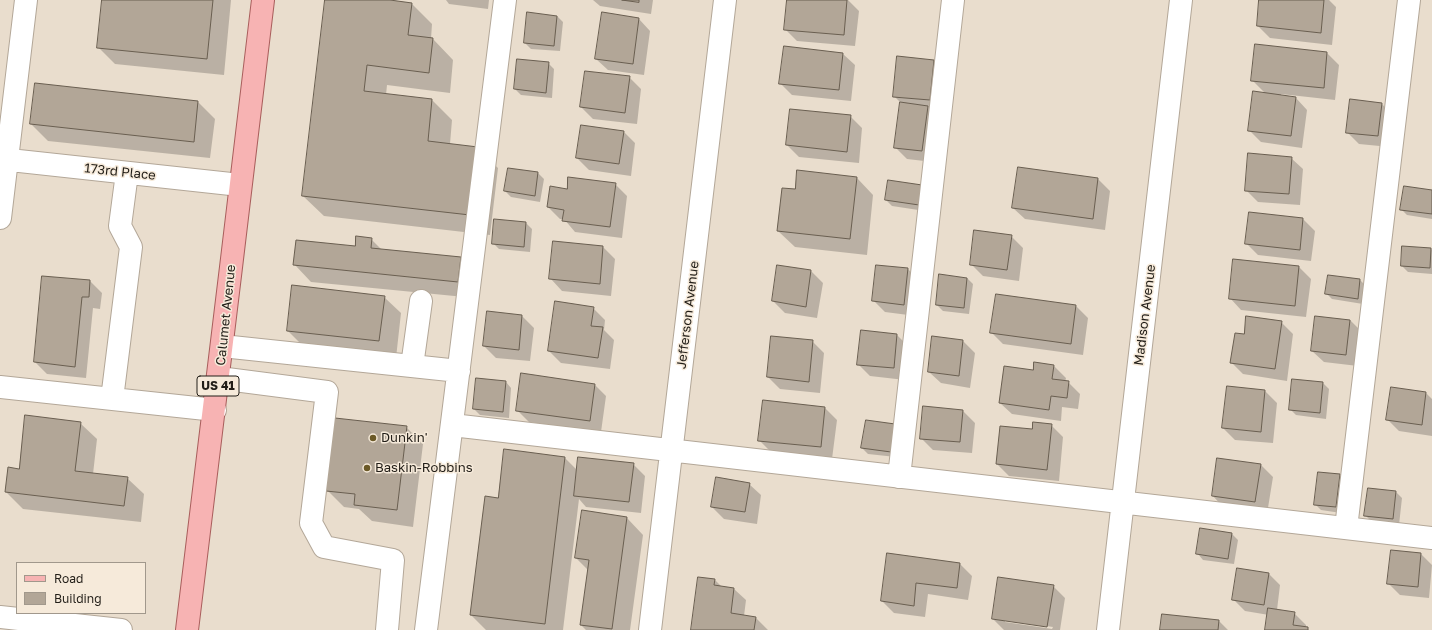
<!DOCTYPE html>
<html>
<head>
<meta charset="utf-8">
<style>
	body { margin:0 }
	#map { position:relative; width:1432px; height:630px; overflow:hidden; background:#e9ddcd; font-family:"Golos Text",sans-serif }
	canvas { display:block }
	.legend { position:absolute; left:16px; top:562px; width:130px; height:52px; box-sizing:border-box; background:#f6eada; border:1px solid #a1988c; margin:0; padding:5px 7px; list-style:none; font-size:12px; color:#221e18 }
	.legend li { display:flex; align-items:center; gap:8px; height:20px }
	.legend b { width:20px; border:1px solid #a1988c }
</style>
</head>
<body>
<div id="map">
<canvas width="1432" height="630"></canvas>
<ul class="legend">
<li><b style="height:5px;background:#f7b3b3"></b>Road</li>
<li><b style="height:11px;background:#b2a697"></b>Building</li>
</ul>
</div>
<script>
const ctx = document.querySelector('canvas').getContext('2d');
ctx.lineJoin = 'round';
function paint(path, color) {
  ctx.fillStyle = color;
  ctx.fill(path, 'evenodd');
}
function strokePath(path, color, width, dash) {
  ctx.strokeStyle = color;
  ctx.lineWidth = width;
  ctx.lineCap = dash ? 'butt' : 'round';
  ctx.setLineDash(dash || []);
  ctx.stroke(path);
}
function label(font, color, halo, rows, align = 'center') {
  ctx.font = font + ' "Golos Text",sans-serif';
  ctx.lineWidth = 3;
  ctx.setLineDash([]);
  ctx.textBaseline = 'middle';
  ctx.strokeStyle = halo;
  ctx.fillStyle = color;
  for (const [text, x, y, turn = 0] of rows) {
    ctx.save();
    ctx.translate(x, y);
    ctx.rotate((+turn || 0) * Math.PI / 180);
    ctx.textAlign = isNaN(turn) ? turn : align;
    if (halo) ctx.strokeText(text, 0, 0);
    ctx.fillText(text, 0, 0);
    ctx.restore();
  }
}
paint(new Path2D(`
	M 103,0 L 231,0 L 224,75 L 115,64 L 98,47 Z
	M 326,0 L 382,0 L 412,4 L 432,24 L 431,39 L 433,39 L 453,60 L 450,93 L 387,85 L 386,95 L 432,100 L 452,120 L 450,144 L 477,148 L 498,168 L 490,235 L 324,216 L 303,196 Z
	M 446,0 L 489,0 L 488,9 L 449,4 Z
	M 593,0 L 653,0 L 651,14 L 600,6 Z
	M 788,0 L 848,0 L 859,11 L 855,46 L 797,41 L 785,29 Z
	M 1260,0 L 1329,0 L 1336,7 L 1332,45 L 1270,38 L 1258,26 Z
	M 557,16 L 563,22 L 560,51 L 531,49 L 525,43 Z
	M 639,19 L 650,31 L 644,75 L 608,70 L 596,59 Z
	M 1327,53 L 1339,65 L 1335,100 L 1281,94 L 1281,96 L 1296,98 L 1307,110 L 1302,148 L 1261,142 L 1249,130 L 1266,94 L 1253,81 Z
	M 843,54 L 855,65 L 851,101 L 792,95 L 780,83 Z
	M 934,61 L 946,73 L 933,162 L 907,159 L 895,147 L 901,103 L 894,96 Z
	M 548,63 L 554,69 L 552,98 L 521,95 L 515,89 Z
	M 629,77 L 641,89 L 637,124 L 593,119 L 581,107 Z
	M 198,102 L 215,119 L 210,158 L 48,141 L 31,124 Z
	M 1382,104 L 1393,116 L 1390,147 L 1359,144 L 1347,132 Z
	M 850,116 L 862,128 L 859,163 L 799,157 L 787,145 Z
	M 623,131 L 635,143 L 631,176 L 589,170 L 577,158 Z
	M 1291,158 L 1303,169 L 1300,205 L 1258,202 L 1246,190 Z
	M 1019,168 L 1098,179 L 1110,191 L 1105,230 L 1025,219 L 1013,208 Z
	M 508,169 L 538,173 L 544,179 L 540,202 L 511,197 L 505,191 Z
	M 857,178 L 873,195 L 867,255 L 795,247 L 778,231 L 796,190 Z
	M 615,184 L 627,196 L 622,238 L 575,232 L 564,219 L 560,219 L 548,207 L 567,190 Z
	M 1432,191 L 1432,219 L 1407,215 L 1401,209 Z
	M 928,192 L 925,211 L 892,206 L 886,200 Z
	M 1303,219 L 1315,231 L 1311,261 L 1258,255 L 1246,243 Z
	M 526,223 L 532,229 L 530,252 L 499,249 L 493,243 Z
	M 1011,236 L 1023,248 L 1019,281 L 983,276 L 971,264 Z
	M 371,239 L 382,250 L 461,258 L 477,275 L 475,298 L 311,282 L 295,265 L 356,247 Z
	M 554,242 L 603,247 L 615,259 L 611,296 L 562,291 L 551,279 Z
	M 1431,249 L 1432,250 L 1432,274 L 1408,272 L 1402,266 Z
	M 1299,267 L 1311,279 L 1306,317 L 1241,310 L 1230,298 Z
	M 908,269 L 919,281 L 916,316 L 885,312 L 873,300 Z
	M 811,271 L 823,283 L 817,318 L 785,313 L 773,301 Z
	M 1329,276 L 1360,280 L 1366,286 L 1363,304 L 1332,299 L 1326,293 Z
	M 43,277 L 90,281 L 102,293 L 100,309 L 93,308 L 86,378 L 47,374 L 35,362 Z
	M 967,278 L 973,284 L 969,314 L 943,311 L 937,305 Z
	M 997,295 L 1076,306 L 1088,318 L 1083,355 L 1003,344 L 991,332 Z
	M 384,297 L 401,313 L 396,358 L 304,347 L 288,331 Z
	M 593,308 L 605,320 L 604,330 L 614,340 L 610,369 L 561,363 L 549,351 Z
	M 522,316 L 534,328 L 530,361 L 496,358 L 484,346 Z
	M 1350,320 L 1362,332 L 1358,366 L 1324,362 L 1312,351 Z
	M 1281,322 L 1293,334 L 1287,381 L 1243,374 L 1231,362 L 1244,335 Z
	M 897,335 L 909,347 L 905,380 L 870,376 L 858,364 Z
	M 812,341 L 824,353 L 820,393 L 780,389 L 768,377 Z
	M 963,341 L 975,353 L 970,388 L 941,383 L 929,372 Z
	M 1054,366 L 1066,378 L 1065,382 L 1068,382 L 1080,394 L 1078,409 L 1062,407 L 1061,421 L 1012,414 L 1000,403 L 1034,371 Z
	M 506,382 L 511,388 L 509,418 L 480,415 L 474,409 Z
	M 1323,383 L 1329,389 L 1326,419 L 1296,415 L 1290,409 Z
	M 594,384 L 606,396 L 601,432 L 529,422 L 517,410 Z
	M 1227,387 L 1265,391 L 1277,403 L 1273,443 L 1235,440 L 1223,428 Z
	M 1392,388 L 1426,393 L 1432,399 L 1432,436 L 1399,431 L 1387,419 Z
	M 825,408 L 837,420 L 832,459 L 771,452 L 759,440 Z
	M 963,411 L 975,423 L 972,453 L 933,450 L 921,438 Z
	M 867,421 L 896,457 L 868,454 L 862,448 Z
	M 80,423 L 97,439 L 93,474 L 127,478 L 144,494 L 141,522 L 23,509 L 6,492 L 8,468 L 20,470 Z
	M 1051,425 L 1063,437 L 1059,481 L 1009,476 L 997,464 L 1001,427 L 1033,430 Z
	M 406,427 L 423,444 L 413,527 L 372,521 L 359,509 L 344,507 L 327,490 Z
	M 505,451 L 565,458 L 577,470 L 633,464 L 645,476 L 641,513 L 586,507 L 579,499 L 563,630 L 486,630 L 471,615 L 499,499 Z
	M 1261,465 L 1273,477 L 1267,514 L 1224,508 L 1213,496 Z
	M 1339,475 L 1345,481 L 1341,513 L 1321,510 L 1315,504 Z
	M 749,484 L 761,495 L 757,524 L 724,519 L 712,507 Z
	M 1369,489 L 1396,492 L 1402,498 L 1399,525 L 1371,521 L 1365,515 Z
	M 627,518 L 643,535 L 630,630 L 586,630 L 581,625 L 588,570 L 576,558 Z
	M 1201,530 L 1232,534 L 1238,540 L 1234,564 L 1203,560 L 1198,554 Z
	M 888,554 L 960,564 L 972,576 L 968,600 L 928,594 L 925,617 L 894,613 L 882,601 Z
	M 1421,554 L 1432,565 L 1429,598 L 1400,595 L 1388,583 Z
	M 1269,574 L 1280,585 L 1277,610 L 1294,613 L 1306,625 L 1306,628 L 1309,630 L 1266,630 L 1269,615 L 1245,611 L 1233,599 Z
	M 715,580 L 722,587 L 734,589 L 746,600 L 744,616 L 756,618 L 768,630 L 692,630 Z
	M 1053,586 L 1065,598 L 1060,630 L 1004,630 L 993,619 ZM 1005,620 L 1053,627 L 1052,629 L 1005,622 Z
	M 1219,621 L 1228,630 L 1161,630 Z`), '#0003');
const building = new Path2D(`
	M 102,0 L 213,0 L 207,59 L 97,48 Z
	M 325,0 L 390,0 L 412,3 L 408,35 L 433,38 L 429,73 L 367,65 L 364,91 L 432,99 L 428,141 L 478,147 L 470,215 L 302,196 Z
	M 622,0 L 639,0 L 639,2 Z
	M 787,0 L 847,0 L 844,35 L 784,30 Z
	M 1259,0 L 1324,0 L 1321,33 L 1257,26 Z
	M 527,12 L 557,16 L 554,46 L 524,43 Z
	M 602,12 L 639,18 L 633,64 L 595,59 Z
	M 1255,44 L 1327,52 L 1324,88 L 1251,81 Z
	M 784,46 L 843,53 L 839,90 L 779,84 Z
	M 897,56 L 934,60 L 930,100 L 893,97 Z
	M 517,59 L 549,62 L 546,93 L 514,89 Z
	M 585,71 L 630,76 L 625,113 L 580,107 Z
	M 35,83 L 198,101 L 194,142 L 30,124 Z
	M 1253,91 L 1296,97 L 1291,136 L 1248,131 Z
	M 1350,99 L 1382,103 L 1378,136 L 1346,133 Z
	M 900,102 L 928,106 L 922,151 L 894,148 Z
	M 790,109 L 851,115 L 847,152 L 786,145 Z
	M 581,125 L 624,131 L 619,164 L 576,158 Z
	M 1248,153 L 1292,157 L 1289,194 L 1245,191 Z
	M 1018,167 L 1098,178 L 1093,219 L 1012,208 Z
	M 508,168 L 538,172 L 535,196 L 504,191 Z
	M 797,170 L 857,177 L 850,239 L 777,231 L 782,188 L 795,189 Z
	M 568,177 L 616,183 L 610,227 L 562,221 L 564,210 L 547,207 L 550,186 L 567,189 Z
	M 888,180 L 922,185 L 919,205 L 885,200 Z
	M 1404,186 L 1432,190 L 1432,214 L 1400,210 Z
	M 1249,212 L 1303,218 L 1300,250 L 1245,244 Z
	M 494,219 L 526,222 L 524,247 L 492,244 Z
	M 974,230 L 1012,235 L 1007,270 L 970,265 Z
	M 356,236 L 372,238 L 371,248 L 461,257 L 458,282 L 293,265 L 296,240 L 355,246 Z
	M 553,241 L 603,246 L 600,284 L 549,279 Z
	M 1402,246 L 1431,248 L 1430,268 L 1401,266 Z
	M 1233,259 L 1299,266 L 1295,306 L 1229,299 Z
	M 777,265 L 811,270 L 806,307 L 772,301 Z
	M 876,265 L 908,268 L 904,305 L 872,301 Z
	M 939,274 L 967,278 L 964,308 L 936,305 Z
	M 1328,275 L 1360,279 L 1358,299 L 1325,294 Z
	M 42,276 L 90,280 L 89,297 L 82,297 L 75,367 L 34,362 Z
	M 292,285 L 385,296 L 379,341 L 287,331 Z
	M 996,294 L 1076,305 L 1071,344 L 990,333 Z
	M 555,301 L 594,307 L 591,326 L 603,327 L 598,358 L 548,351 Z
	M 487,311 L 522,315 L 519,350 L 483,346 Z
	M 1246,316 L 1282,321 L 1275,369 L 1230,363 L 1235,333 L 1244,334 Z
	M 1315,316 L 1350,320 L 1346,355 L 1311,351 Z
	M 861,330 L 897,334 L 894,368 L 857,365 Z
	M 771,336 L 813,340 L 809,382 L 767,377 Z
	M 932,336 L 963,340 L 959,376 L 928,372 Z
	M 1034,362 L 1054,365 L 1052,379 L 1069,381 L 1067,398 L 1051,396 L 1049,410 L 999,403 L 1004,366 L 1033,370 Z
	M 521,373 L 595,384 L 590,421 L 516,411 Z
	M 476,378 L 506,381 L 503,412 L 473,409 Z
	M 1292,379 L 1323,382 L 1320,413 L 1289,410 Z
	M 1227,386 L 1265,390 L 1261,432 L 1222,428 Z
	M 1391,387 L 1426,392 L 1422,425 L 1386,420 Z
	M 763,400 L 825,407 L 821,447 L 758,441 Z
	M 923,406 L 963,410 L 960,442 L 920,439 Z
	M 25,415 L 81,422 L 75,471 L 128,477 L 124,506 L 5,492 L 8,467 L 19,469 Z
	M 335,418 L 407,426 L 397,510 L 354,505 L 355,494 L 326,491 Z
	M 866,420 L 895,424 L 891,452 L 861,448 Z
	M 1033,422 L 1052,424 L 1047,470 L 996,464 L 1000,426 L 1032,429 Z
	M 504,449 L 565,457 L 545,624 L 470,615 L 485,496 L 498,498 Z
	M 578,457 L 634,463 L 629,502 L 574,496 Z
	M 1217,458 L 1261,464 L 1255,502 L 1212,496 Z
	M 1318,472 L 1340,474 L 1336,507 L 1314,505 Z
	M 716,477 L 750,483 L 745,512 L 711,507 Z
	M 1368,488 L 1396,491 L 1393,519 L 1364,516 Z
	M 582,510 L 627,517 L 612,629 L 580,625 L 589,560 L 575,558 Z
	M 1200,528 L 1232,533 L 1228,559 L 1196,554 Z
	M 1391,550 L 1421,553 L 1418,587 L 1387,584 Z
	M 887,553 L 960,563 L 957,588 L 916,583 L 914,606 L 881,601 Z
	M 1237,568 L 1269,573 L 1264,605 L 1232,600 Z
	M 698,577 L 715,579 L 714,585 L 734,588 L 731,613 L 756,617 L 754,630 L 691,630 Z
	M 998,577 L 1054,585 L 1047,627 L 992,619 Z
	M 1268,608 L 1295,612 L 1293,625 L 1308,627 L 1308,630 L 1265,630 Z
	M 1162,614 L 1219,620 L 1218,630 L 1160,630 Z`);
paint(building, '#b2a697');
strokePath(building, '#695e50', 1);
const minor = new Path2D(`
	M 0,159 L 240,185
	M 0,218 L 26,0
	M 222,346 L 459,371
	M 412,366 L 421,301
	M 219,378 L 327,392 L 311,523 L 324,547 L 393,560 L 387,630
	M 0,387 L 215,410
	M 112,399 L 131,247 L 120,226 L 127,173
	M 452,425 L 1432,538
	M 899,477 L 953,0
	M 1346,528 L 1409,0
	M 0,617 L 121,630
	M 426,630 L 505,0
	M 650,630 L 725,0
	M 1108,630 L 1181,0`);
const major = new Path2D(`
	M 187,630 C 214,420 237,210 263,0`);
strokePath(minor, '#b3a798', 24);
strokePath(major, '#a95e5c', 24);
strokePath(minor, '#fff', 22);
strokePath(major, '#f7b3b3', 22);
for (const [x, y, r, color] of [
	[373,438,4,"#6b5927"],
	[367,468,4,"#6b5927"]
]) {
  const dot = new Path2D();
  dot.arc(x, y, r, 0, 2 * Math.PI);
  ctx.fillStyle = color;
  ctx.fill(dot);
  strokePath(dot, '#f6eada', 1.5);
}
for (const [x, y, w] of [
	[218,386,42]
]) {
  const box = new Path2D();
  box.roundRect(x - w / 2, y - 10, w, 20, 3);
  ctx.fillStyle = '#f6eada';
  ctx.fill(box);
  strokePath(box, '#221e18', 1);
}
label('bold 12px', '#221e18', null, [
	["US 41",218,386]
]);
label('13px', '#221e18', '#f6eada', [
	["173rd Place",120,172,6],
	["Calumet Avenue",226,315,-84],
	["Jefferson Avenue",688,315,-83],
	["Madison Avenue",1145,315,-83]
]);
label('13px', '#221e18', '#f6eada', [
	["Dunkin'",381,438],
	["Baskin-Robbins",375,468]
], 'left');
</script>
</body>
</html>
